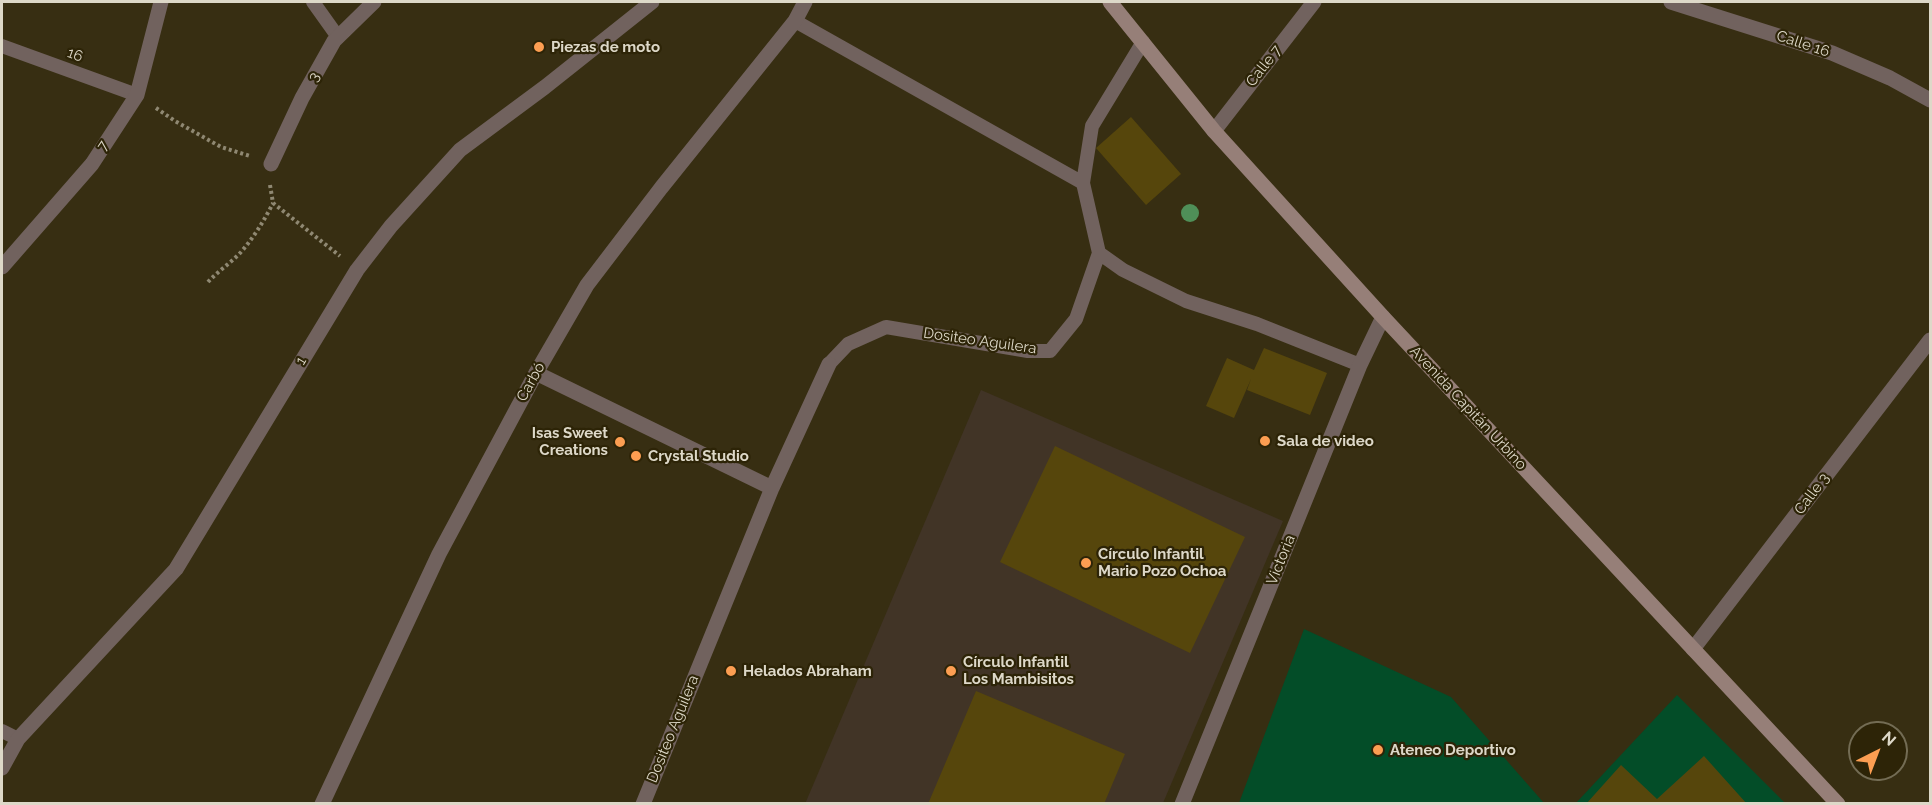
<!DOCTYPE html>
<html>
<head>
<meta charset="utf-8">
<style>
	body { margin:0 }
	#map { position:relative; width:1932px; height:805px; overflow:hidden; background:#372e12; font-family:Raleway,sans-serif }
	canvas { display:block }
	.frame { position:absolute; inset:0; border:3px solid #ddd8c8; pointer-events:none }
	.north { position:absolute; left:1848px; top:721px; width:60px; height:60px; box-sizing:border-box; background:#2d2407; border:2px solid #736c54; border-radius:50%; rotate:42deg; font-size:16px; font-weight:700; line-height:24px; text-align:center; color:#ddd8c8 }
	.north::after { content:''; display:block; margin:auto; width:21px; height:27px; background:#fc9e52; clip-path:polygon(50% 0,100% 100%,50% 72%,0 100%) }
</style>
</head>
<body>
<div id="map">
<canvas width="1932" height="805"></canvas>
<div class="frame"></div>
<div class="north">N</div>
</div>
<script>
const ctx = document.querySelector('canvas').getContext('2d');
ctx.lineJoin = 'round';
function paint(path, color) {
  ctx.fillStyle = color;
  ctx.fill(path, 'evenodd');
}
function strokePath(path, color, width, dash) {
  ctx.strokeStyle = color;
  ctx.lineWidth = width;
  ctx.lineCap = dash ? 'butt' : 'round';
  ctx.setLineDash(dash || []);
  ctx.stroke(path);
}
function label(font, color, halo, rows, align = 'center') {
  ctx.font = font + ' Raleway,sans-serif';
  ctx.lineWidth = 4.5;
  ctx.setLineDash([]);
  ctx.textBaseline = 'middle';
  ctx.strokeStyle = halo;
  ctx.fillStyle = color;
  for (const [text, x, y, turn = 0] of rows) {
    ctx.save();
    ctx.translate(x, y);
    ctx.rotate((+turn || 0) * Math.PI / 180);
    ctx.textAlign = isNaN(turn) ? turn : align;
    if (halo) ctx.strokeText(text, 0, 0);
    ctx.fillText(text, 0, 0);
    ctx.restore();
  }
}
paint(new Path2D(`
	M 981,390 L 1283,521 L 1163,803 L 805,804 Z`), '#413426');
paint(new Path2D(`
	M 1304,629 L 1451,697 L 1544,803 L 1239,803 Z
	M 1677,695 L 1785,803 L 1575,804 Z`), '#034d28');
paint(new Path2D(`
	M 1131,117 L 1181,174 L 1146,205 L 1096,148 Z
	M 1264,348 L 1327,373 L 1310,415 L 1247,390 L 1251,379 L 1234,418 L 1206,406 L 1227,358 L 1254,370 Z
	M 1055,446 L 1245,537 L 1190,653 L 1000,562 Z
	M 976,691 L 1125,754 L 1104,804 L 928,804 Z
	M 1704,756 L 1747,804 L 1586,804 L 1621,765 L 1657,799 Z`), '#56460c');
strokePath(new Path2D(`
	M 156,108 L 175,121 L 221,147 L 250,156
	M 270,185 L 273,203 L 340,256
	M 208,282 C 218,271 231,263 241,252 C 254,237 264,221 273,203`), '#8f8872', 4, [3, 3]);
strokePath(new Path2D(`
	M 313,2 L 338,37
	M 795,21 L 1083,183
	M 2,46 L 137,95
	M 1099,253 L 1123,270 L 1186,301 L 1257,324 L 1360,365
	M 829,364 L 848,344 L 886,327 L 1028,351 L 1050,351 L 1076,319 L 1099,253 L 1083,183 L 1092,126 L 1143,42
	M 2,731 L 18,739`), '#71625e', 14);
strokePath(new Path2D(`
	M 1671,2 L 1832,53 L 1890,78 L 1930,100
	M 1214,131 L 1314,2
	M 271,164 L 302,98 L 334,41 L 374,2
	M 2,267 L 92,164 L 137,95 L 161,2
	M 536,373 L 772,488
	M 1693,649 L 1930,340
	M 2,768 L 18,739 L 176,569 L 357,270 L 391,226 L 460,150 L 545,87 L 652,2
	M 643,804 L 772,488 L 829,364
	M 1182,804 L 1360,365 L 1383,317`), '#71625e', 15);
strokePath(new Path2D(`
	M 322,804 L 439,554 L 536,373 L 587,285 L 661,188 L 795,21 L 805,2`), '#71625e', 15);
strokePath(new Path2D(`
	M 1110,2 L 1214,131 L 1383,317 L 1838,804`), '#967f78', 15);
ctx.fillStyle = '#4f8f58';
for (const [x, y] of [
	[1190,213]
]) {
  ctx.beginPath();
  ctx.arc(x, y, 9, 0, 2 * Math.PI);
  ctx.fill();
}
for (const [x, y, r, color] of [
	[539,47,6,"#fc9e52"],
	[1265,441,6,"#fc9e52"],
	[620,442,6,"#fc9e52"],
	[636,456,6,"#fc9e52"],
	[1086,563,6,"#fc9e52"],
	[731,671,6,"#fc9e52"],
	[951,671,6,"#fc9e52"],
	[1378,750,6,"#fc9e52"]
]) {
  const dot = new Path2D();
  dot.arc(x, y, r, 0, 2 * Math.PI);
  ctx.fillStyle = color;
  ctx.fill(dot);
  strokePath(dot, '#2d2407', 2);
}
label('15px', '#ddd8c8', '#2d2407', [
	["Calle 16",1803,44,18],
	["16",75,55,20],
	["Calle 7",1264,66,-52],
	["3",314,77,-60],
	["7",103,146,-56],
	["Dositeo Aguilera",980,341,8],
	["1",301,361,-59],
	["Carbó",531,382,-61],
	["Avenida Capitán Urbino",1468,408,47],
	["Calle 3",1812,494,-53],
	["Victoria",1281,560,-68],
	["Dositeo Aguilera",673,729,-68]
]);
label('bold 15px', '#ddd8c8', '#2d2407', [
	["Piezas de moto",551,47],
	["Isas Sweet",608,433,"right"],
	["Creations",608,450,"right"],
	["Sala de video",1277,441],
	["Crystal Studio",648,456],
	["Círculo Infantil",1098,554],
	["Mario Pozo Ochoa",1098,571],
	["Círculo Infantil",963,662],
	["Los Mambisitos",963,679],
	["Helados Abraham",743,671],
	["Ateneo Deportivo",1390,750]
], 'left');
</script>
</body>
</html>
